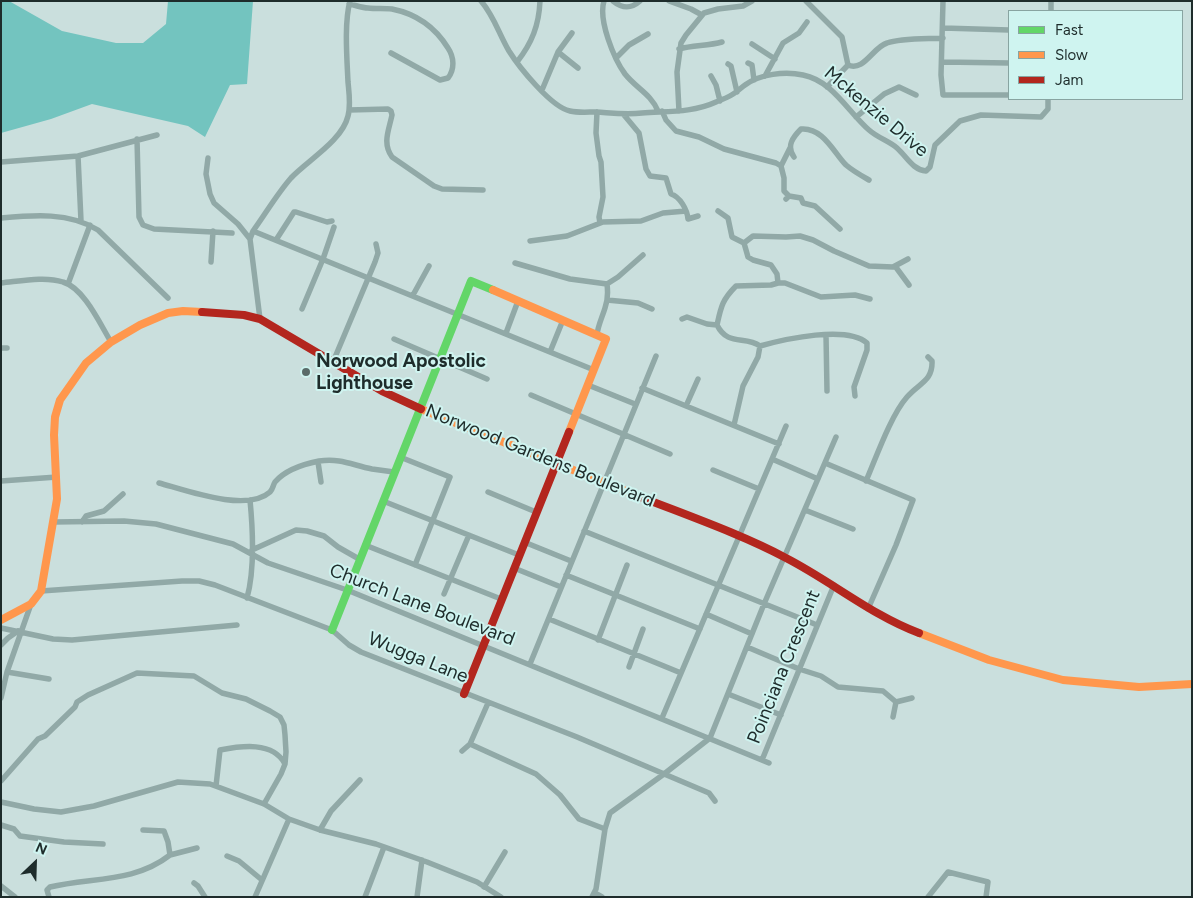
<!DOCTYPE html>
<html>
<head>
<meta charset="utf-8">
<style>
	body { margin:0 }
	#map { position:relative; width:1193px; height:898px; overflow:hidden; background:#cadfdd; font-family:Figtree,sans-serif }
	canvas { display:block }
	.frame { position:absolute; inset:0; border:2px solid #1e2c2b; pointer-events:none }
	.legend { position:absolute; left:1008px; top:10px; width:175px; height:90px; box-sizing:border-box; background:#cff4f0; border:1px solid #88a4a1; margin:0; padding:6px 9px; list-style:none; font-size:15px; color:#1e2c2b }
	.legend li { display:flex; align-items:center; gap:10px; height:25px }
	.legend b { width:25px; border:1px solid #88a4a1 }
	.north { position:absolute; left:10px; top:838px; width:50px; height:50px; -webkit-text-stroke:4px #cff4f0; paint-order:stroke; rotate:24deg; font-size:14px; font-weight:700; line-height:20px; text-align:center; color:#1e2c2b }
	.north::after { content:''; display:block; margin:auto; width:18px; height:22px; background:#1e2c2b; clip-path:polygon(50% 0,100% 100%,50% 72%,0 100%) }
</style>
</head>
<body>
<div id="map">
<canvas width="1193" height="898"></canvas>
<div class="frame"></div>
<ul class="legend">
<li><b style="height:6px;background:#63d668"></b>Fast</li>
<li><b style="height:6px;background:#ff974d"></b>Slow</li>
<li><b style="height:6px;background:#b3261e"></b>Jam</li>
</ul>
<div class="north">N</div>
</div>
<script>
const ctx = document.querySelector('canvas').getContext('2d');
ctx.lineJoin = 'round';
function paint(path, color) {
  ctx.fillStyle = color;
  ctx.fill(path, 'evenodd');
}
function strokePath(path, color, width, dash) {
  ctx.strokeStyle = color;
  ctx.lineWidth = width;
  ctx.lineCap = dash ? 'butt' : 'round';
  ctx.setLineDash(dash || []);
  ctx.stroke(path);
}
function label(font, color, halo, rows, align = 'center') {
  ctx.font = font + ' Figtree,sans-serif';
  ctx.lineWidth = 4;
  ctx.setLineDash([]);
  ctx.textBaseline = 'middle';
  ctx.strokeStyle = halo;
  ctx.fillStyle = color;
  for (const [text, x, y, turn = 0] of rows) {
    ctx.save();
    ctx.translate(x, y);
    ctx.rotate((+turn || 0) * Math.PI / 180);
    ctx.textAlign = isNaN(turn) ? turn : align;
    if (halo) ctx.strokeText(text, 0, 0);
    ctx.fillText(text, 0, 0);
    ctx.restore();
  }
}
paint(new Path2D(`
	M 1,1 L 9,1 L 62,31 L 116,43 L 143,43 L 166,24 L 168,1 L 253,1 L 247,84 L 230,85 L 205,137 L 188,126 L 92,104 L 51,119 L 1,133 Z`), '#73c4bf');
strokePath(new Path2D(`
	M 481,1 C 494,16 499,34 509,51 C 519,67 551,107 570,111 C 578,113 588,112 596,112 C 612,113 626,115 642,113 C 667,111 692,113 716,102 C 723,99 730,97 736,92 C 739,90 742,87 745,85 C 760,74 785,71 803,75 C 833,81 848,112 869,130 C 878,138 889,141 897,148 C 907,157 913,170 926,171 L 930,167 L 935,145 L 960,121 L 981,115 L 1041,117 L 1048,109 L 1048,99
	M 604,1 C 598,20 614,59 625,74 C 636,88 651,94 658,111
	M 613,1 C 623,9 631,9 640,1
	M 669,1 L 691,9 L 702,15
	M 806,1 L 842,37 L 848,65 C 864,72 873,47 887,43 C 901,38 928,39 943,38
	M 943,1 L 941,75 L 943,95 L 1009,95
	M 349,4 C 355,5 362,8 368,8 C 376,9 384,8 392,9 C 417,14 435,27 448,48 C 454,57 455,69 448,78 L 440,80 L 391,53
	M 1051,11 L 1051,1
	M 943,28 L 1009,30
	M 752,44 L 775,59
	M 679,49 C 693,45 708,46 722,42
	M 558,52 L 578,68
	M 616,58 L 629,45 L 648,34
	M 517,62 C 532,43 539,25 540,1
	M 942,62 L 1009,63
	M 748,63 L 752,65 L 754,80
	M 728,64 L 731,66 L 737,92
	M 711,76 L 716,85 L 720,101
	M 765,76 L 783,43 L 799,33 L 807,22
	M 827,87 L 848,65
	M 542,90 L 558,52 L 572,33
	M 349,110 L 388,109 L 391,111 L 392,115 C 389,130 382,143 392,157 L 434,186 L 442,189 L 483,190
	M 662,111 L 666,120 L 676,131 L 699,137 L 724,149 L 776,163 L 781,166
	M 679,111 L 677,72 L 681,43 L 686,35 L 704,13 L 718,9 L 743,6 L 752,1
	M 597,112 L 596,133 L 599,156 L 601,162 L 603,197 L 599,217 L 600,223
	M 624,115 L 639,133 L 646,169 L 650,176 L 666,178 L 671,194 C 680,197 687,209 688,219 L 698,216
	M 856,117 L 884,94 L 899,87 L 916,95
	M 137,139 L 139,217 L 143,225 L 154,229 L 232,233
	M 78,156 L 81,221
	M 794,157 C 786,146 793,137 801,129 C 823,127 834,153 846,165 C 853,171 862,176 869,180
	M 208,158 L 206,174 L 210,194 L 214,203 L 238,224 L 250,239
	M 1,162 L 78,156 L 157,135
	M 789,196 L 784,191 L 784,178 L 781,166 L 790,148
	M 786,199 L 789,196 L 801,198 L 803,203 L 815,206 L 840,229
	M 718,211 L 728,218 L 732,237 L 744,243 L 753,236 L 786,237 L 800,236 L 813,240 L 834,251 L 869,266 L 893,267 L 908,259
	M 1,218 C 34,215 69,212 98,230 L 168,298
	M 253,231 L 594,370
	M 276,240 L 294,212 L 296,212 L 327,222 L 332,221
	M 530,241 L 567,236 L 603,222 L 641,221 L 663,213 L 686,211
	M 211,262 L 213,231
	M 515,263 L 570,279 L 607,284 C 608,292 608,300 605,308 C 602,318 598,325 597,335
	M 895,266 L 909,285
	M 1,283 C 21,281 45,276 63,282 C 84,288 100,324 111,342
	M 778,283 L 785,283 L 821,297 L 855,295 L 870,299
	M 68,284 L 90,225
	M 607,284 L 618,277 L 643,255
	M 413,295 L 429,266
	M 607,300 L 638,303 L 652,309
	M 302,309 L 323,259 L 334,227
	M 260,319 L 250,239 L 253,231 C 266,213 277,194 291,178 C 308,160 342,141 348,116 C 351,105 349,93 348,82 C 347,59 344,23 350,1
	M 682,319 L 687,317 L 707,324 L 717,325
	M 506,333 L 518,301
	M 826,335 L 827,391
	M 394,339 L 487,379
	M 760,346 C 785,339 847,325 867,343 L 867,350 L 854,387 L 855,396
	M 1,348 L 7,348
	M 550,352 L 563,320
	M 333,362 L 375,262 L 378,253 L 376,244
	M 588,385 L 635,404
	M 642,388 L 779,444
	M 531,395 L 670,454
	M 686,406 L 698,379
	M 734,425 L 743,386 L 758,357 L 760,346 C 745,335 728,347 717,325 C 721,307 722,300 736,286 L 771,285 L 778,283 L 777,274 L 771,265 L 753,260 L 748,257 L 744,243
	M 400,457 L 450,477 L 415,565
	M 772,459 L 818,479
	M 318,462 L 321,482
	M 825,463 L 913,500 L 896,545 L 868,609
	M 713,470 L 759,489
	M 1,481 L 57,477
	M 866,481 C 876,458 891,415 907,397 C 919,383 933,381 932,361 L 928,357
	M 159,483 C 185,490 247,513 270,492 C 273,489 273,485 275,482 C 286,469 304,464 319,461 C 341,458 352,465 372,469 C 379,470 387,471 394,472
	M 488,492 L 536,512
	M 383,501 L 519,555
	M 805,510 L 853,529
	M 54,522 L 124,521 L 156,524 L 233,544 L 268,563 L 347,590 L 769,763
	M 82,522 L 86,516 L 104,511 L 123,494
	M 584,531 L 817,625
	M 524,542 L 571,561
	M 365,545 L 501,599
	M 252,550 L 296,530 L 307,531 L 324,536 L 338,547 L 359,559
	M 514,568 L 561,587
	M 566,575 L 700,629
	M 41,591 L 182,581 L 199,581 L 215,585 L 332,630 L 349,645 L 361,652 L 577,737 L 709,793 L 715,801
	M 444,594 L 469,535
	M 247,598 C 255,569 253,531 250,500
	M 706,614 L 752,634
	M 549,619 L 681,673
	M 1,628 L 53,639 L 72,640 L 237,625
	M 598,640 L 627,565
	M 1,645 L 8,638 L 18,631
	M 747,647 L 799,669 L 821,676 L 838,687 L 883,691 L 896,702 L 912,698
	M 530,664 L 656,356
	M 629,667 L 643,629
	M 7,672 L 49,679
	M 728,694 L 781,715
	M 1,698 L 7,672 L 31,604
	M 893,717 L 896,702
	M 662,718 L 786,426
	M 470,744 L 536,774 L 560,795 L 579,819 L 605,829
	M 462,751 L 470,744 L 488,703
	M 762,760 L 834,585
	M 1,781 L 38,739 L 45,736 L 75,707 L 77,702 L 88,695 L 137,673 L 194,676 L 222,693 L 246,699 L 270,711 L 280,717 L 284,725 L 285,735 L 286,752 L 285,764
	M 216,786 L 220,750 C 241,746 273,741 285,764 L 281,774 L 264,804
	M 1,802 L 34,809 L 61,812 L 94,806 L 178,782 L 210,784 L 264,804 L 289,819 L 320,830 L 376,844 L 427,862 L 477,882 L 501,897
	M 1,825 L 14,829 L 20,836 L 64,842 L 103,844
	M 320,830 L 331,811 L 360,780
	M 170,855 L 197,848
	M 227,856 L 239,861 L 262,880
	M 194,883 L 198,886 L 205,897
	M 1,886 L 15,897
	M 484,887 L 505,852
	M 595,893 L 602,897
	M 49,897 L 47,890 L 50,887 C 92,877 134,883 170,855 L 168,842 L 164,831 L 143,830
	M 255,897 L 289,819
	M 365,897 L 384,847
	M 417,897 L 422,860
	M 592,897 L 596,889 L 605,829 L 610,813 L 664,774 L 710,738 L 764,604 L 836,437
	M 928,897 L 948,872 L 988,882 L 986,897`), '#91a9a7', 5.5);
strokePath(new Path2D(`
	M 332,630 L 471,281 L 493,290`), '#63d668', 8);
strokePath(new Path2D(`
	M 493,290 L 606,339 L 569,432
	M 421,409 L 638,496
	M 1,620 L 31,604 L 41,591 L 57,499 L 54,435 L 55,417 L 60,400 L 86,363 L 111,342 L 140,325 L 168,313 L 183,311 L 202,312
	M 919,633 L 989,660 L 1063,680 L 1139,687 L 1192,684`), '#ff974d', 8);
strokePath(new Path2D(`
	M 202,312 L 244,315 L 260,319 L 382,391 L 421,409
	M 638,496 C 686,515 741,534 786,558 C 831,581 871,615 919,633
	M 464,694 L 569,432`), '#b3261e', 8);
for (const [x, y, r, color] of [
	[306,372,5,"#5a6b69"]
]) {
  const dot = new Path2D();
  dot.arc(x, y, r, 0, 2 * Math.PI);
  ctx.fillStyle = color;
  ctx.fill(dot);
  strokePath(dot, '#cff4f0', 2);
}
label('19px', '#1e2c2b', '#cff4f0', [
	["Mckenzie Drive",876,112,40],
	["Norwood Gardens Boulevard",540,456,22],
	["Church Lane Boulevard",422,605,21],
	["Wugga Lane",418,658,22],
	["Poinciana Crescent",784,667,-68]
]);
label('bold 19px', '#1e2c2b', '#cff4f0', [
	["Norwood Apostolic",316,361],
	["Lighthouse",316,383]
], 'left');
</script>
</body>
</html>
